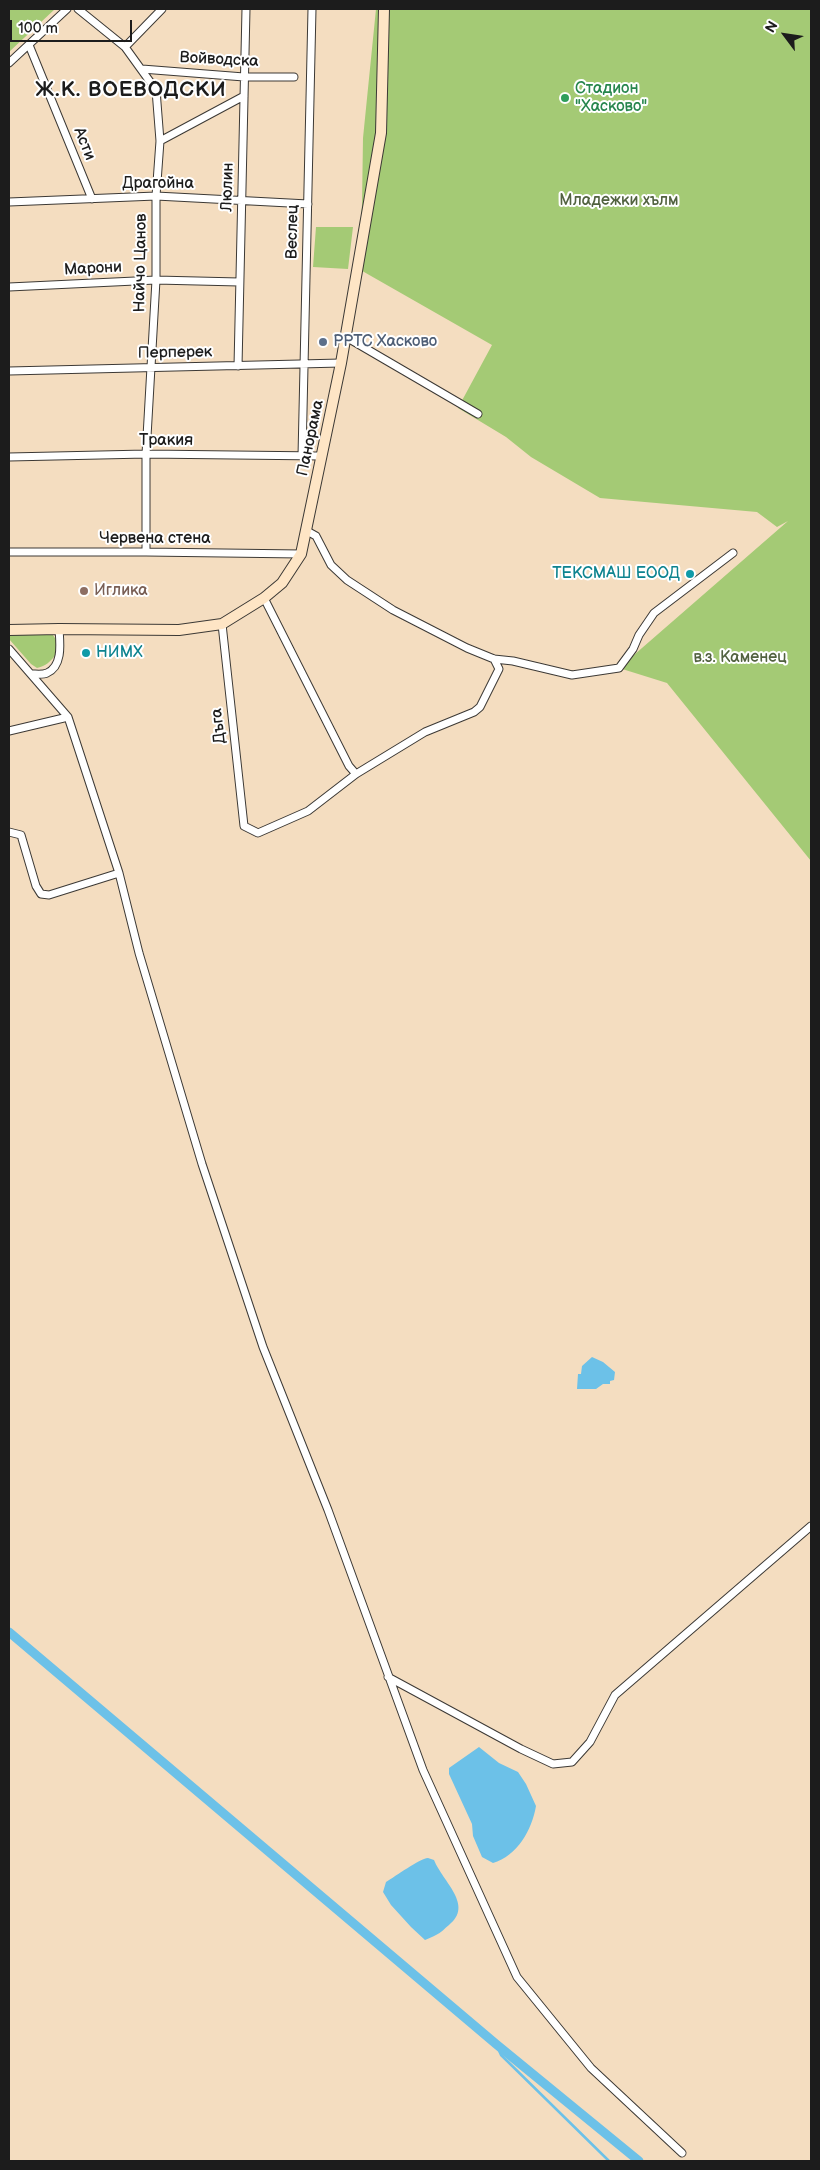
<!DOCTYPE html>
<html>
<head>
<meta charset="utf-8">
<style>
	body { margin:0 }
	#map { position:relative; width:820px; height:2170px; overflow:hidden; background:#f4ddc0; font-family:"Balsamiq Sans",sans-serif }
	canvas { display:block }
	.frame { position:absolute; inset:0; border:10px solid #1c1c1c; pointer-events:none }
	.north { position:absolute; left:760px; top:10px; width:50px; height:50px; -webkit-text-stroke:4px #fff; paint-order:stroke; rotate:301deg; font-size:14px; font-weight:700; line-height:20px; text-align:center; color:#1c1c1c }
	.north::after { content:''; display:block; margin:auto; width:18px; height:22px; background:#1c1c1c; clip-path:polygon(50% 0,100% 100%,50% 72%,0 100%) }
	.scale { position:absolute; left:10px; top:20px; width:122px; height:22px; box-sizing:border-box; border:2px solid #1c1c1c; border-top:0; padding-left:6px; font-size:15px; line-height:18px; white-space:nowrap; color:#1c1c1c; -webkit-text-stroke:4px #fff; paint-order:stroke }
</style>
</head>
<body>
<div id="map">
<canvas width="820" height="2170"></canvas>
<div class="frame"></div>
<div class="north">N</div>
<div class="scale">100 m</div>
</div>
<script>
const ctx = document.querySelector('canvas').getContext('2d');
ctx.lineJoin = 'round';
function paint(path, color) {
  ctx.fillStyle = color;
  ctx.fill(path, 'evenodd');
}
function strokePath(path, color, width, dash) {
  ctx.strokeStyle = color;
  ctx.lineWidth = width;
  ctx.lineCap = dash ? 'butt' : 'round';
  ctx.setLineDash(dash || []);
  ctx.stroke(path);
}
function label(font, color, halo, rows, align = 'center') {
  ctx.font = font + ' "Balsamiq Sans",sans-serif';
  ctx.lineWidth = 4;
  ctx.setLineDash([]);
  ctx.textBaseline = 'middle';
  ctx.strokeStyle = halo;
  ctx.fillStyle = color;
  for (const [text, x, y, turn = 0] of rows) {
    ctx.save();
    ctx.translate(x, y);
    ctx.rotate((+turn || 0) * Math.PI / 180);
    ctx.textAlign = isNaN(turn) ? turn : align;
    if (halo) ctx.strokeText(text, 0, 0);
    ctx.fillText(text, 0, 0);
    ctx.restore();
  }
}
paint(new Path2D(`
	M 10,9 L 55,9 L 9,52 Z
	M 376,9 L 811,9 L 811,861 L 667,683 L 619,668 L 788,521 L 777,527 L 757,512 L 600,498 L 531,457 L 506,437 L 458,408 L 492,345 L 357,268 L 362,205 L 363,138 Z
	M 316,227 L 353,227 L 348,269 L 313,267 Z
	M 9,634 L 52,634 C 65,648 52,665 37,668 L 31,664 L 9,639 Z`), '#a4ca75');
paint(new Path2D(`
	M 592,1357 L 603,1362 L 615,1372 L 614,1380 L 610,1381 L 610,1384 L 603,1384 L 596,1389 L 577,1389 L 578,1374 L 581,1374 L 582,1366 Z
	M 479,1747 L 499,1763 L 518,1772 L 526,1784 L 536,1806 C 532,1830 517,1856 493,1863 L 482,1857 L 473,1836 L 472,1824 L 449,1774 L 449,1768 Z
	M 428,1858 L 434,1860 C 443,1882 474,1905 449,1925 C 445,1928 441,1933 436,1935 C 433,1937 429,1938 425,1940 L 411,1927 L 391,1905 L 383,1892 L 386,1882 C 396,1876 419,1859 428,1858 Z`), '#6cc1e8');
strokePath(new Path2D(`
	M 496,2044 L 501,2055 L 609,2161`), '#6cc1e8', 2.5);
strokePath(new Path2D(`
	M 9,1632 L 496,2044 L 639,2161`), '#6cc1e8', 9);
const street = new Path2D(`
	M 78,9 L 125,47 L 156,90 L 160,141 L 156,196 L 156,280 L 146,454 L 146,552
	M 29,45 L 92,199
	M 125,47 L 162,9
	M 9,63 L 67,9
	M 142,69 L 244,77 L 294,77
	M 160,141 L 244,96
	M 9,202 L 156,196 L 308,204
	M 9,287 L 156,280 L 239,282
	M 346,337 L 478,414
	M 238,366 L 246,9
	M 9,371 L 341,363
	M 302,456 L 312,9
	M 9,457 L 146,454 L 322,456
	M 307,531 L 316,536 L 331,565 L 347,580 L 393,610 L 467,648 L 494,659 L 513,661 L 572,675 L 619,668 L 633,649 L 639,635 L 654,613 L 733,553
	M 9,552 L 146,552 L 301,554
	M 264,598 L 349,766 L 356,774
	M 222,624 L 244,826 L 258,833 L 308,811 L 356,774 L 425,732 L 474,712 L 480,707 L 499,669 L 494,659
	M 9,649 L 68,717 L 119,873 L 139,953 L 202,1164 L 263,1347 L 328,1510 L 423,1770 L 517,1977 L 591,2068 L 682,2153
	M 31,674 C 36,674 43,675 47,673 C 63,666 60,643 59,629
	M 9,731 L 68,717
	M 9,832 L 21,835 L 36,886 L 41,894 L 49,895 L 119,873
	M 388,1677 L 521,1749 L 553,1764 L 572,1762 L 590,1742 L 615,1695 L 811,1526`);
const secondary = new Path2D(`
	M 9,630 L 59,629 L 179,630 L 222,624 L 264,598 L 282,583 L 301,554 L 341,363 L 381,133 L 384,9`);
strokePath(street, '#3c3935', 9);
strokePath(secondary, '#3c3935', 12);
strokePath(street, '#fff', 7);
strokePath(secondary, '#fee5c5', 10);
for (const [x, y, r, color] of [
	[565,98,5,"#2e9e5b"],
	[323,342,5,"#5c6f8a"],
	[690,574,5,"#0f9aa8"],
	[84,591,5,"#8d6e63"],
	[86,653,5,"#0f9aa8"]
]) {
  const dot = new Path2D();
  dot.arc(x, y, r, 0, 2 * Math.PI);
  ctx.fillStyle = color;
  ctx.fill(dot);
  strokePath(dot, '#fff', 2);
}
label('16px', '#1c1c1c', '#fff', [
	["Войводска",219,60,3],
	["Асти",84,144,68],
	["Драгойна",158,184],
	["Люлин",228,187,-88],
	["Веслец",293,232,-89],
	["Найчо Цанов",141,263,-89],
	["Марони",93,269,-3],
	["Перперек",175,353,-1],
	["Панорама",311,438,-78],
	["Тракия",166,441],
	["Червена стена",155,539],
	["Дъга",219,726,-96]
]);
label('16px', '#27864d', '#fff', [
	["Стадион",575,89],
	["\"Хасково\"",575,107]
], 'left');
label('16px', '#526240', '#fff', [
	["Младежки хълм",619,201],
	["в.з. Каменец",740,658]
]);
label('16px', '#4e5e75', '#fff', [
	["РРТС Хасково",333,342]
], 'left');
label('16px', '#0d838f', '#fff', [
	["ТЕКСМАШ ЕООД",680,574],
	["НИМХ",96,653,"left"]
], 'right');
label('16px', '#785e54', '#fff', [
	["Иглика",94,591]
], 'left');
ctx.letterSpacing = '1px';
label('bold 21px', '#1c1c1c', '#fff', [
	["Ж.К. ВОЕВОДСКИ",131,91]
]);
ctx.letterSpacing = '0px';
</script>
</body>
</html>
